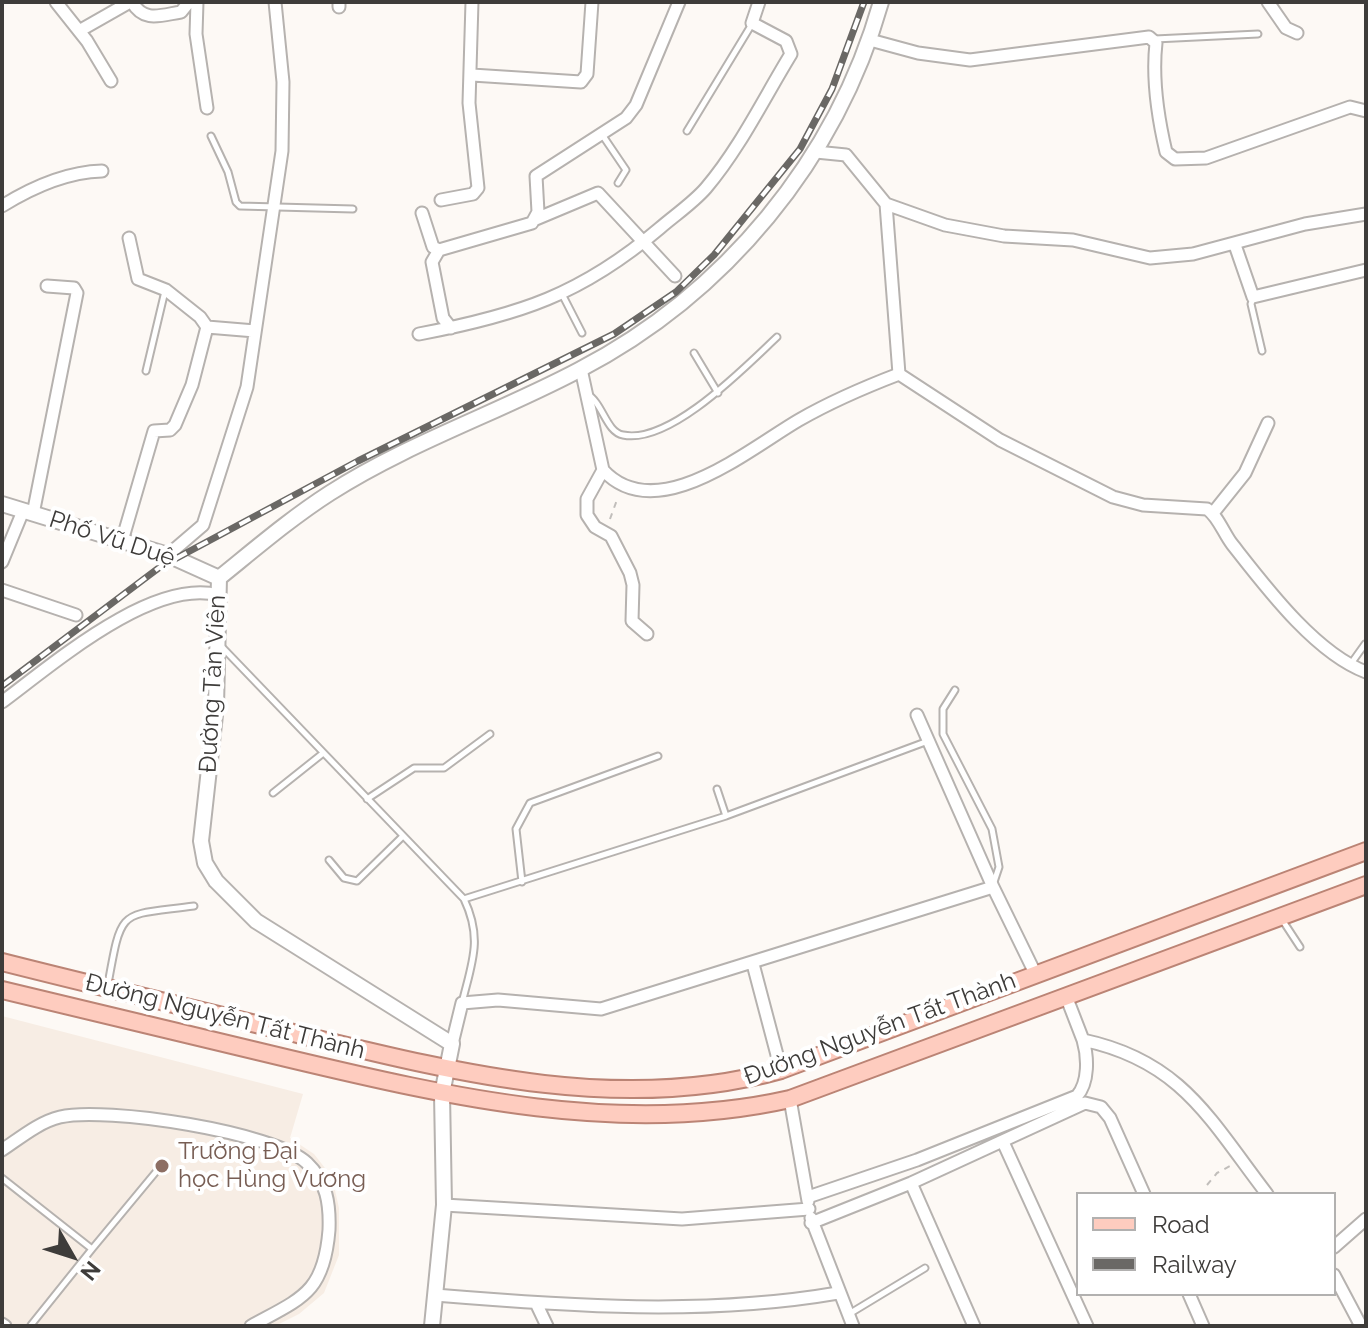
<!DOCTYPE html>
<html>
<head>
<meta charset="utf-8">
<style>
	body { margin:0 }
	#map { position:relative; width:1368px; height:1328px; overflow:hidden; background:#fdf9f5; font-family:Raleway,sans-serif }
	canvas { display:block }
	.frame { position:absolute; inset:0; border:4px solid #3e3c3a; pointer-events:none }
	.legend { position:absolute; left:1076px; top:1192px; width:260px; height:104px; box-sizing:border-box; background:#fff; border:2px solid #b2b1b0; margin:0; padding:10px 14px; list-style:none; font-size:24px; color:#3e3c3a }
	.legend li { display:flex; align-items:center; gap:16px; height:40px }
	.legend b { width:40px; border:2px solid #b2b1b0 }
	.north { position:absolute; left:32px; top:1216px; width:80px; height:80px; -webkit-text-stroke:6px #fff; paint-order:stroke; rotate:129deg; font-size:22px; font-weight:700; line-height:32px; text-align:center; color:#3e3c3a }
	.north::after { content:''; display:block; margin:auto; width:28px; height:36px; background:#3e3c3a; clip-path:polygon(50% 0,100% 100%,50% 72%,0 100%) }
</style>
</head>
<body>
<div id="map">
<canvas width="1368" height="1328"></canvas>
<div class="frame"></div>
<ul class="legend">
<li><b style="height:10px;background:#feccbf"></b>Road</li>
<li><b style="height:10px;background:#6a6865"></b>Railway</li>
</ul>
<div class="north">N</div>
</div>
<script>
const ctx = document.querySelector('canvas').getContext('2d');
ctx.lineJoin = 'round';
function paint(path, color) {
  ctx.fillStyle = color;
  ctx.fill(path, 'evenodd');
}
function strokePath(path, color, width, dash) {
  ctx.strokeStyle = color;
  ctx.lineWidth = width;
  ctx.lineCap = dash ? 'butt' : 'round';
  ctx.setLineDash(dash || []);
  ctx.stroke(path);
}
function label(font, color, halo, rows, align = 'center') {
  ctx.font = font + ' Raleway,sans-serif';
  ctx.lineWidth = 8;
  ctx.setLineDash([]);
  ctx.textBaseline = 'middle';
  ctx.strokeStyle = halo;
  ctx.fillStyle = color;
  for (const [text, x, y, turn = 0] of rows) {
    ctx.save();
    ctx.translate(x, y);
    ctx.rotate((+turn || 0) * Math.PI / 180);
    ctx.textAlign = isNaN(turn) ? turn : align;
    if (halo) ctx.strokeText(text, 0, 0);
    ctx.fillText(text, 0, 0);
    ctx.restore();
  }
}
paint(new Path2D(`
	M 2,1016 L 303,1094 L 290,1138 L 314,1154 L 332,1177 L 339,1208 L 339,1255 L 324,1293 L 299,1314 L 275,1326 L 2,1326 Z`), '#f7ede4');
const service = new Path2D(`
	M 1155,39 L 1258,34
	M 687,131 L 752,24
	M 211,136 L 228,172 L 236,202 L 240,206 L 353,209
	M 603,136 L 626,170 L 618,183
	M 562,294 L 582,333
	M 1253,298 L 1251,304 L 1262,351
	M 694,353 L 718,393
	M 146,371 L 165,291
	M 587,394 C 603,403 606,432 623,435 C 670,445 746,366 777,337
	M 221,646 L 464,899 C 483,939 472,962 462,1003
	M 1350,665 L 1365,644
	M 955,690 L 943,709 L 943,734 L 992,829 L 999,867 L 994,882
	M 717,789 L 726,816
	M 273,793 L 322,754
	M 367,799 L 414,768 L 444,768 L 490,734
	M 329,860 L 344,878 L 357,881 L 403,836
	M 522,882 L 516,829 L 530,803 L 658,756
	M 464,899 L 726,816 L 928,741
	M 1283,921 L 1300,947
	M 108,984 C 122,906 119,916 194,906
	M 2,1178 L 92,1249 L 31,1325
	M 92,1249 L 155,1173
	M 849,1314 L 925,1268`);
const minor = new Path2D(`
	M 56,2 L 87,41 L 111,81
	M 132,2 C 144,23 161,15 181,12 L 189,2
	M 197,2 L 196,34 L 207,108
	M 339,2 L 339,7
	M 1268,2 L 1286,28 L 1297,33
	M 79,31 L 130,2
	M 870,40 L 918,53 L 970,60 L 1149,37 L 1156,43 C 1152,78 1158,118 1166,152 L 1175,159 L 1206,158 L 1350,107 L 1366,111
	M 472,75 L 581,82 L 587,74 L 592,2
	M 816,152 L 846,155 L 886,204 L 899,374 L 1000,440 L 1113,497 L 1143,505 L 1207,509 C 1218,516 1224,534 1232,544 C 1265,586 1315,653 1366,672
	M 441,200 L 473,194 L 478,188 L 469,103 L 472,2
	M 886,204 L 945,225 L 1004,236 L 1073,240 L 1150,258 L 1193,254 L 1305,224 L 1366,214
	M 2,206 C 31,188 67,172 102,171
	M 422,213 L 433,247 L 439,250 L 532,223 L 538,212 L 536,176 L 626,118 L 636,105 L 679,2
	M 536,219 L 598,193 L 675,276
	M 1235,245 L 1253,297 L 1366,270
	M 439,250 L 432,262 L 443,318 L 451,328
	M 207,327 L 255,331
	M 419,334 C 519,315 581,295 660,228 C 675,215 693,203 706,188 C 740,148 764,98 791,54 L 786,41 L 752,23 L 759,2
	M 581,369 L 603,470 C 656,528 749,449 799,420 C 832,401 865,387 899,374
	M 603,470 L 587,499 L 587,515 L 595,527 L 611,536 L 630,573 L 633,585 L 632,621 L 647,634
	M 1213,513 L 1245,473 L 1268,423
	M 33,514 L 77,293 L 74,288 L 47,286
	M 122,541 L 154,431 L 170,430 L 175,425 L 192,385 L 207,327 L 200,317 L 166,290 L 138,279 L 129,238
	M 168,555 L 203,525 L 247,387 L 282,151 L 283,82 L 275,2
	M 2,562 L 23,511
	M 2,590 L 76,615
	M 2,702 C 52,665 152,578 218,595
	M 917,715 L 993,887
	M 753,964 L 781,1070
	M 1066,996 L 1083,1040 C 1182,1061 1210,1120 1267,1194
	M 452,1044 L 462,1003 L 498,1000 L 601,1009 L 993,887 L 1035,973
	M 790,1099 L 808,1201
	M 1003,1142 L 1087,1326
	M 2,1150 C 20,1138 39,1122 60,1117 C 104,1106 275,1132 307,1163 C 327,1182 330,1204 329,1230 C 324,1293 302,1298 251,1326
	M 911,1183 L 974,1326
	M 808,1197 L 917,1160 L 1077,1096 C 1089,1082 1088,1057 1083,1040
	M 444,1205 L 682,1219 L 809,1209
	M 811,1218 L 853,1326
	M 811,1223 L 911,1183 L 1085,1103 L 1101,1107 L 1110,1118 L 1144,1194
	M 1334,1247 L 1366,1219
	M 1334,1275 L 1361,1326
	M 1189,1294 L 1203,1326
	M 435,1295 C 569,1306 705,1316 838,1293
	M 536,1303 L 547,1326
	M 2,1324 L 5,1326`);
const tertiary = new Path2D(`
	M 2,504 L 168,555 L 219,578
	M 432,1326 L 444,1205 L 442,1094 L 452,1044 L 256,921 L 216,881 L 205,863 L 201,841 L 216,706 L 219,578 C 255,549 291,518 330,493 C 408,443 498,413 579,370 C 725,294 836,160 881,2`);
const primary = new Path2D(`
	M 2,962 C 96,986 191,1008 285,1031 C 446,1070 617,1116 781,1070 L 1366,851
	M 2,990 C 97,1013 191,1035 286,1058 C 450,1097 623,1137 790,1099 L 1366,885`);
strokePath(service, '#b6b2af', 9);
strokePath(minor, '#b6b2af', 15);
strokePath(tertiary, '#b6b2af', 18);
strokePath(primary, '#bb8475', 20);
strokePath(new Path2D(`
	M 610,519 L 618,497
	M 1207,1185 L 1217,1173 L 1230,1166`), '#c1bebb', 2, [6, 6]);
strokePath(service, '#fff', 5);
strokePath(minor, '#fff', 11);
strokePath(tertiary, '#fff', 14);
strokePath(primary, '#feccbf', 16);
const rail = new Path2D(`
	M 2,686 L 160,567 L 358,461 L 614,334 L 676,292 L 714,255 L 800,149 L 832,89 L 864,2`);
strokePath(rail, '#6a6865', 7);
strokePath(rail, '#fff', 4, [12]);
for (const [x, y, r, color] of [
	[162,1166,8,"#8d6e63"]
]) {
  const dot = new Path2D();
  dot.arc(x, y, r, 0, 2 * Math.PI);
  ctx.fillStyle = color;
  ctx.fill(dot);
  strokePath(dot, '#fff', 3);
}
label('24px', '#3e3c3a', '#fff', [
	["Phố Vũ Duệ",112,539,18],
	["Đường Tản Viên",213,684,-87],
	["Đường Nguyễn Tất Thành",225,1017,14],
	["Đường Nguyễn Tất Thành",880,1029,-20]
]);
label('24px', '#785e54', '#fff', [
	["Trường Đại",178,1152],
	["học Hùng Vương",178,1180]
], 'left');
</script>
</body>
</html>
